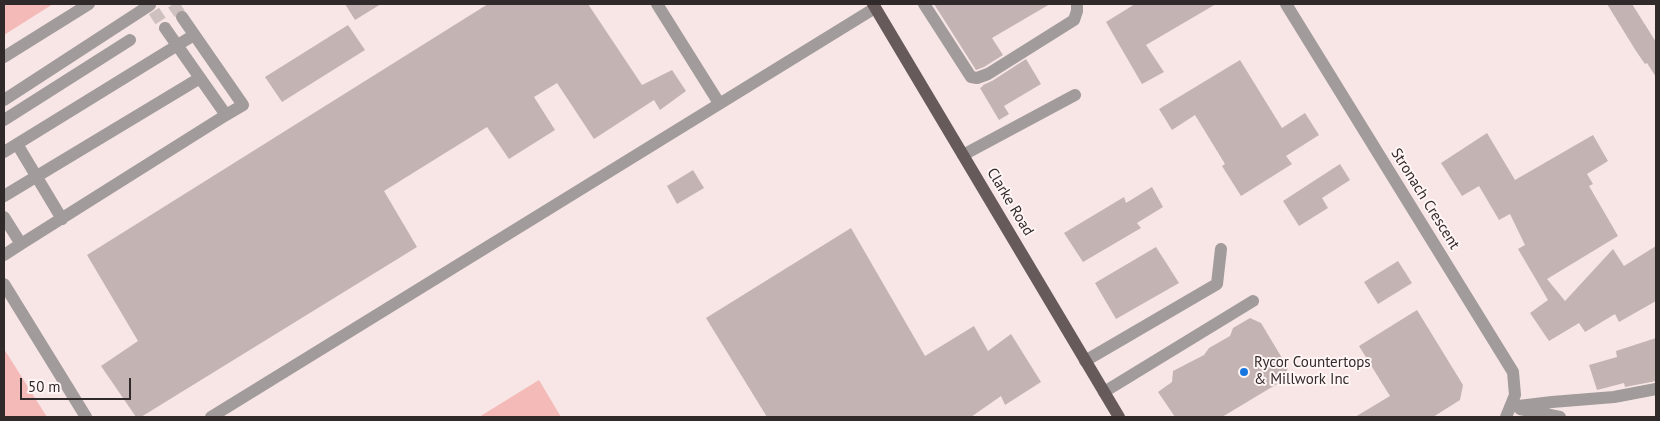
<!DOCTYPE html>
<html>
<head>
<meta charset="utf-8">
<style>
	body { margin:0 }
	#map { position:relative; width:1660px; height:421px; overflow:hidden; background:#f7e6e5; font-family:"PT Sans",sans-serif }
	canvas { display:block }
	.frame { position:absolute; inset:0; border:5px solid #312a2a; pointer-events:none }
	.scale { position:absolute; left:20px; top:378px; width:111px; height:22px; box-sizing:border-box; border:2px solid #312a2a; border-top:0; padding-left:6px; font-size:15px; line-height:18px; white-space:nowrap; color:#312a2a; -webkit-text-stroke:4px #fff5f4; paint-order:stroke }
</style>
</head>
<body>
<div id="map">
<canvas width="1660" height="421"></canvas>
<div class="frame"></div>
<div class="scale">50 m</div>
</div>
<script>
const ctx = document.querySelector('canvas').getContext('2d');
ctx.lineJoin = 'round';
function paint(path, color) {
  ctx.fillStyle = color;
  ctx.fill(path, 'evenodd');
}
function strokePath(path, color, width, dash) {
  ctx.strokeStyle = color;
  ctx.lineWidth = width;
  ctx.lineCap = dash ? 'butt' : 'round';
  ctx.setLineDash(dash || []);
  ctx.stroke(path);
}
function label(font, color, halo, rows, align = 'center') {
  ctx.font = font + ' "PT Sans",sans-serif';
  ctx.lineWidth = 4;
  ctx.setLineDash([]);
  ctx.textBaseline = 'middle';
  ctx.strokeStyle = halo;
  ctx.fillStyle = color;
  for (const [text, x, y, turn = 0] of rows) {
    ctx.save();
    ctx.translate(x, y);
    ctx.rotate((+turn || 0) * Math.PI / 180);
    ctx.textAlign = isNaN(turn) ? turn : align;
    if (halo) ctx.strokeText(text, 0, 0);
    ctx.fillText(text, 0, 0);
    ctx.restore();
  }
}
paint(new Path2D(`
	M 4,4 L 53,4 L 4,35 Z
	M 4,349 L 47,417 L 4,417 Z
	M 539,380 L 561,417 L 479,417 Z`), '#f4bab8');
paint(new Path2D(`
	M 345,4 L 381,4 L 355,20 Z
	M 488,4 L 588,4 L 642,85 L 672,70 L 686,91 L 660,110 L 654,100 L 594,139 L 557,83 L 534,97 L 555,130 L 509,159 L 487,127 L 384,191 L 417,247 L 141,417 L 136,417 L 101,366 L 138,341 L 87,255 Z
	M 934,4 L 1050,4 L 992,38 L 1003,55 L 984,67 L 976,70 Z
	M 1135,4 L 1216,4 L 1146,45 L 1164,72 L 1142,84 L 1106,22 Z
	M 1607,4 L 1632,4 L 1656,42 L 1656,77 L 1647,63 L 1645,64 L 1636,51 Z
	M 348,25 L 365,50 L 282,102 L 265,77 Z
	M 1026,59 L 1041,84 L 1004,106 L 1009,114 L 999,120 L 980,88 L 983,86 L 983,85 L 992,81 Z
	M 1240,60 L 1282,128 L 1305,113 L 1319,135 L 1286,156 L 1292,164 L 1241,196 L 1222,166 L 1225,164 L 1195,115 L 1172,130 L 1159,109 Z
	M 1487,133 L 1515,180 L 1593,135 L 1608,161 L 1587,174 L 1593,184 L 1589,186 L 1618,236 L 1547,279 L 1565,301 L 1613,249 L 1624,266 L 1656,246 L 1656,301 L 1619,322 L 1615,314 L 1585,332 L 1579,323 L 1549,341 L 1530,313 L 1548,300 L 1518,249 L 1525,245 L 1510,214 L 1499,220 L 1479,186 L 1462,196 L 1441,163 Z
	M 1340,164 L 1350,180 L 1322,198 L 1328,208 L 1299,226 L 1283,201 Z
	M 693,170 L 704,188 L 677,204 L 667,186 Z
	M 1152,187 L 1163,207 L 1137,223 L 1141,228 L 1083,262 L 1064,233 L 1124,197 L 1126,203 Z
	M 851,228 L 925,356 L 974,326 L 988,351 L 1011,334 L 1041,382 L 1005,405 L 1001,396 L 971,417 L 767,417 L 706,318 Z
	M 1156,247 L 1179,283 L 1116,319 L 1095,283 Z
	M 1398,261 L 1412,283 L 1378,304 L 1364,282 Z
	M 1417,310 L 1463,385 L 1460,400 L 1433,417 L 1355,417 L 1390,396 L 1359,346 Z
	M 1250,318 L 1261,323 L 1288,368 L 1282,381 L 1222,417 L 1175,417 L 1158,392 L 1172,382 L 1173,371 L 1204,355 L 1209,348 L 1230,336 L 1233,328 Z
	M 1656,338 L 1656,381 L 1625,387 L 1624,383 L 1597,390 L 1589,365 L 1617,357 L 1616,351 Z`), '#c3b3b2');
strokePath(new Path2D(`
	M 173,4 L 182,17
	M 154,11 L 165,28`), '#cfc0c0', 12, [12, 6]);
strokePath(new Path2D(`
	M 657,4 L 719,103
	M 924,4 L 971,77 L 977,78 L 988,74 L 1074,20 L 1077,11 L 1077,4
	M 1286,4 L 1513,372 L 1515,395 L 1506,417
	M 165,28 L 226,115 L 243,105 L 182,17
	M 4,57 L 89,4
	M 4,100 L 150,5
	M 4,120 L 130,40
	M 17,144 L 62,219
	M 4,152 L 194,35
	M 963,155 L 1075,95
	M 4,196 L 200,78
	M 4,217 L 21,244 L 226,115
	M 4,255 L 21,244
	M 4,284 L 86,417
	M 1085,361 L 1217,284 L 1221,249
	M 1104,392 L 1253,301
	M 1510,407 L 1552,402 L 1614,397 L 1656,389
	M 1520,409 L 1560,417
	M 211,417 L 875,8`), '#a29b9b', 12);
strokePath(new Path2D(`
	M 873,4 L 1119,417`), '#665a5a', 12);
for (const [x, y, r, color] of [
	[1244,372,5,"#1776df"]
]) {
  const dot = new Path2D();
  dot.arc(x, y, r, 0, 2 * Math.PI);
  ctx.fillStyle = color;
  ctx.fill(dot);
  strokePath(dot, '#fff5f4', 2);
}
label('15px', '#312a2a', '#fff5f4', [
	["Stronach Crescent",1425,199,58],
	["Clarke Road",1010,202,59]
]);
label('15px', '#312a2a', '#fff5f4', [
	["Rycor Countertops",1254,363],
	["& Millwork Inc",1254,380]
], 'left');
</script>
</body>
</html>
